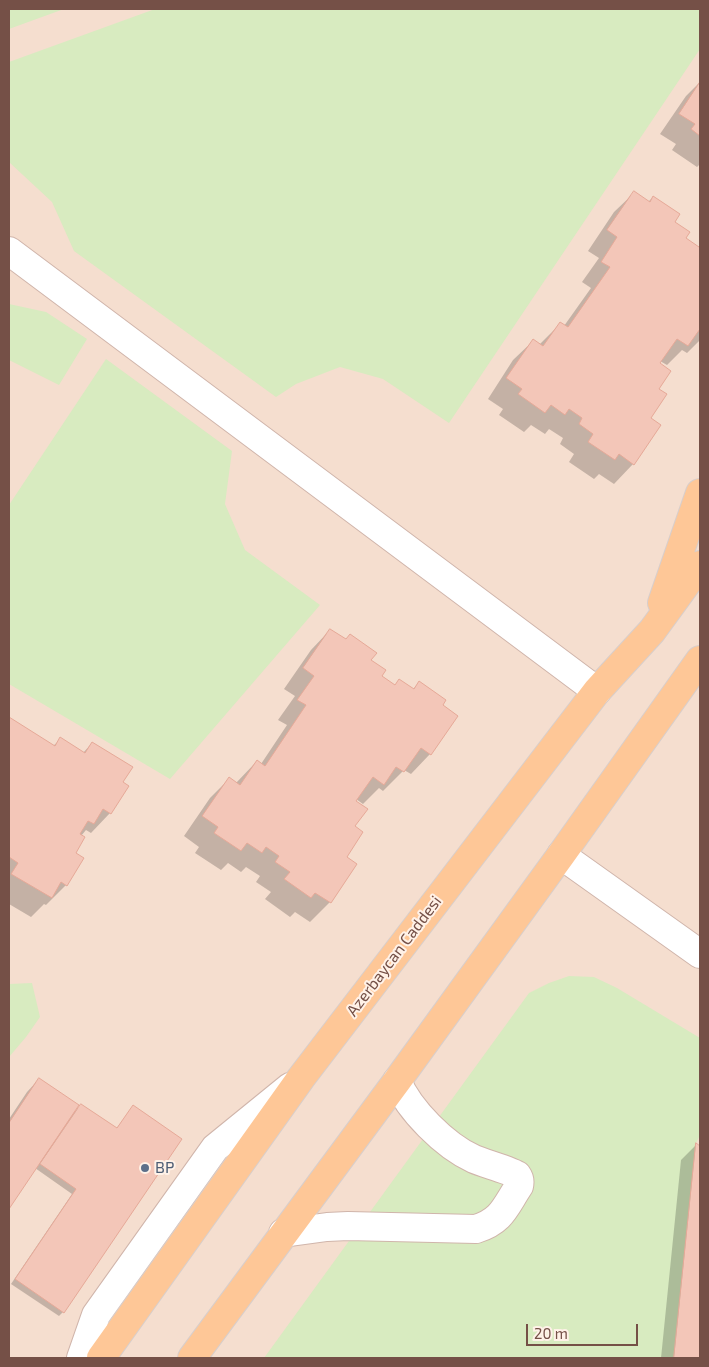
<!DOCTYPE html>
<html>
<head>
<meta charset="utf-8">
<style>
	body { margin:0 }
	#map { position:relative; width:709px; height:1367px; overflow:hidden; background:#fdeee1; font-family:"Exo 2",sans-serif }
	canvas { display:block }
	.frame { position:absolute; inset:0; border:10px solid #755047; pointer-events:none }
	.scale { position:absolute; left:526px; top:1324px; width:112px; height:22px; box-sizing:border-box; border:2px solid #755047; border-top:0; padding-left:6px; font-size:15px; line-height:18px; white-space:nowrap; color:#755047; -webkit-text-stroke:4px #fff2e8; paint-order:stroke }
</style>
</head>
<body>
<div id="map">
<canvas width="709" height="1367"></canvas>
<div class="frame"></div>
<div class="scale">20 m</div>
</div>
<script>
const ctx = document.querySelector('canvas').getContext('2d');
ctx.lineJoin = 'round';
function paint(path, color) {
  ctx.fillStyle = color;
  ctx.fill(path, 'evenodd');
}
function strokePath(path, color, width, dash) {
  ctx.strokeStyle = color;
  ctx.lineWidth = width;
  ctx.lineCap = dash ? 'butt' : 'round';
  ctx.setLineDash(dash || []);
  ctx.stroke(path);
}
function label(font, color, halo, rows, align = 'center') {
  ctx.font = font + ' "Exo 2",sans-serif';
  ctx.lineWidth = 4;
  ctx.setLineDash([]);
  ctx.textBaseline = 'middle';
  ctx.strokeStyle = halo;
  ctx.fillStyle = color;
  for (const [text, x, y, turn = 0] of rows) {
    ctx.save();
    ctx.translate(x, y);
    ctx.rotate((+turn || 0) * Math.PI / 180);
    ctx.textAlign = isNaN(turn) ? turn : align;
    if (halo) ctx.strokeText(text, 0, 0);
    ctx.fillText(text, 0, 0);
    ctx.restore();
  }
}
paint(new Path2D(`
	M 9,9 L 700,9 L 700,1358 L 9,1358 Z`), '#f5decf');
paint(new Path2D(`
	M 9,9 L 64,9 L 9,29 Z
	M 155,9 L 700,9 L 700,49 L 449,423 L 383,379 L 340,367 L 296,384 L 276,397 L 74,251 L 52,202 L 9,162 L 9,62 Z
	M 9,304 L 46,312 L 87,339 L 59,385 L 9,360 Z
	M 106,359 L 232,451 L 225,504 L 245,550 L 320,605 L 170,779 L 9,684 L 9,505 Z
	M 569,976 L 594,977 L 617,988 L 700,1038 L 700,1135 L 696,1143 L 674,1358 L 264,1358 L 529,993 L 549,983 Z
	M 32,983 L 40,1017 L 26,1037 L 9,1057 L 9,984 Z`), '#d8ebc0');
paint(new Path2D(`
	M 700,82 L 700,164 L 697,167 L 672,150 L 676,144 L 660,134 L 686,96 Z
	M 634,193 L 648,202 L 653,197 L 674,223 L 684,238 L 698,248 L 700,245 L 700,340 L 687,353 L 682,350 L 667,365 L 660,361 L 657,389 L 649,419 L 633,464 L 614,484 L 599,474 L 594,479 L 569,462 L 574,454 L 560,444 L 563,438 L 549,429 L 545,434 L 531,425 L 524,432 L 499,415 L 503,409 L 488,399 L 513,360 L 533,341 L 539,345 L 560,324 L 564,326 L 591,288 L 582,282 L 599,258 L 588,251 L 614,212 Z
	M 330,630 L 370,660 L 381,676 L 395,686 L 412,690 L 419,683 L 441,705 L 430,754 L 411,774 L 404,770 L 383,791 L 379,788 L 363,804 L 356,799 L 355,802 L 354,827 L 345,857 L 356,864 L 330,902 L 310,922 L 295,912 L 290,917 L 265,899 L 271,892 L 256,882 L 260,876 L 246,867 L 241,872 L 228,863 L 221,870 L 195,853 L 199,847 L 184,836 L 210,798 L 229,779 L 236,783 L 257,761 L 261,764 L 287,725 L 278,720 L 295,696 L 284,689 L 311,650 Z
	M 9,719 L 53,746 L 61,739 L 83,753 L 92,743 L 121,783 L 110,813 L 91,833 L 86,830 L 81,836 L 66,885 L 46,905 L 44,904 L 31,917 L 9,904 Z
	M 39,1079 L 74,1112 L 81,1106 L 116,1129 L 133,1107 L 63,1312 L 59,1316 L 11,1284 L 72,1194 L 35,1168 L 9,1206 L 9,1119 L 27,1092 Z
	M 696,1145 L 700,1148 L 700,1358 L 661,1358 L 681,1160 Z`), '#0003');
const building = new Path2D(`
	M 700,82 L 700,136 L 691,129 L 695,124 L 679,114 Z
	M 634,191 L 650,202 L 653,196 L 680,214 L 675,222 L 690,232 L 686,238 L 699,247 L 700,245 L 700,329 L 688,346 L 677,339 L 660,363 L 671,371 L 659,389 L 667,394 L 651,418 L 661,425 L 634,465 L 619,454 L 615,460 L 588,442 L 593,434 L 579,424 L 582,418 L 569,409 L 565,415 L 551,405 L 545,413 L 518,394 L 522,389 L 506,378 L 533,339 L 543,346 L 560,322 L 568,327 L 610,267 L 601,262 L 617,237 L 607,230 Z
	M 330,629 L 346,639 L 350,634 L 377,653 L 371,660 L 386,670 L 382,676 L 395,685 L 399,679 L 414,689 L 419,681 L 446,700 L 443,705 L 458,716 L 431,755 L 421,748 L 404,772 L 396,767 L 384,785 L 373,777 L 356,801 L 368,809 L 355,826 L 363,832 L 347,857 L 357,864 L 331,903 L 315,893 L 311,898 L 284,879 L 290,872 L 275,862 L 279,856 L 266,847 L 262,853 L 247,843 L 241,851 L 214,833 L 218,827 L 202,816 L 229,777 L 240,785 L 257,760 L 265,766 L 306,705 L 297,700 L 314,676 L 303,668 Z
	M 9,717 L 55,746 L 60,737 L 85,753 L 92,742 L 133,767 L 123,782 L 129,786 L 111,814 L 103,809 L 94,824 L 88,821 L 80,834 L 85,837 L 76,853 L 84,858 L 67,886 L 61,882 L 52,898 L 11,874 L 18,863 L 9,857 Z
	M 39,1078 L 79,1105 L 9,1209 L 9,1123 Z
	M 81,1104 L 117,1128 L 133,1105 L 182,1139 L 64,1313 L 15,1279 L 76,1189 L 40,1164 Z
	M 696,1143 L 700,1146 L 700,1358 L 674,1358 Z`);
paint(building, '#f3c6b8');
strokePath(building, '#e6a998', 1);
const minor = new Path2D(`
	M 9,251 L 597,691
	M 561,855 L 700,954
	M 283,1233 L 327,1227 L 348,1226 L 476,1229 C 502,1221 505,1207 519,1186 C 520,1182 520,1179 517,1175 C 512,1171 483,1163 474,1159 C 445,1146 409,1110 397,1081
	M 81,1358 L 96,1315 L 215,1148 L 290,1087`);
const major = new Path2D(`
	M 662,603 L 700,493
	M 101,1358 L 301,1078 L 597,691 L 652,631 L 700,565
	M 192,1358 L 397,1081 L 561,855 L 700,660`);
strokePath(minor, '#d0b5ab', 30);
strokePath(major, '#d8cecb', 30);
strokePath(minor, '#fff', 28);
strokePath(major, '#fec797', 28);
for (const [x, y, r, color] of [
	[145,1168,5,"#5c6f8a"]
]) {
  const dot = new Path2D();
  dot.arc(x, y, r, 0, 2 * Math.PI);
  ctx.fillStyle = color;
  ctx.fill(dot);
  strokePath(dot, '#fff2e8', 2);
}
label('16px', '#755047', '#fff2e8', [
	["Azerbaycan Caddesi",394,956,-53]
]);
label('16px', '#4e5e75', '#fff2e8', [
	["BP",155,1168]
], 'left');
</script>
</body>
</html>
